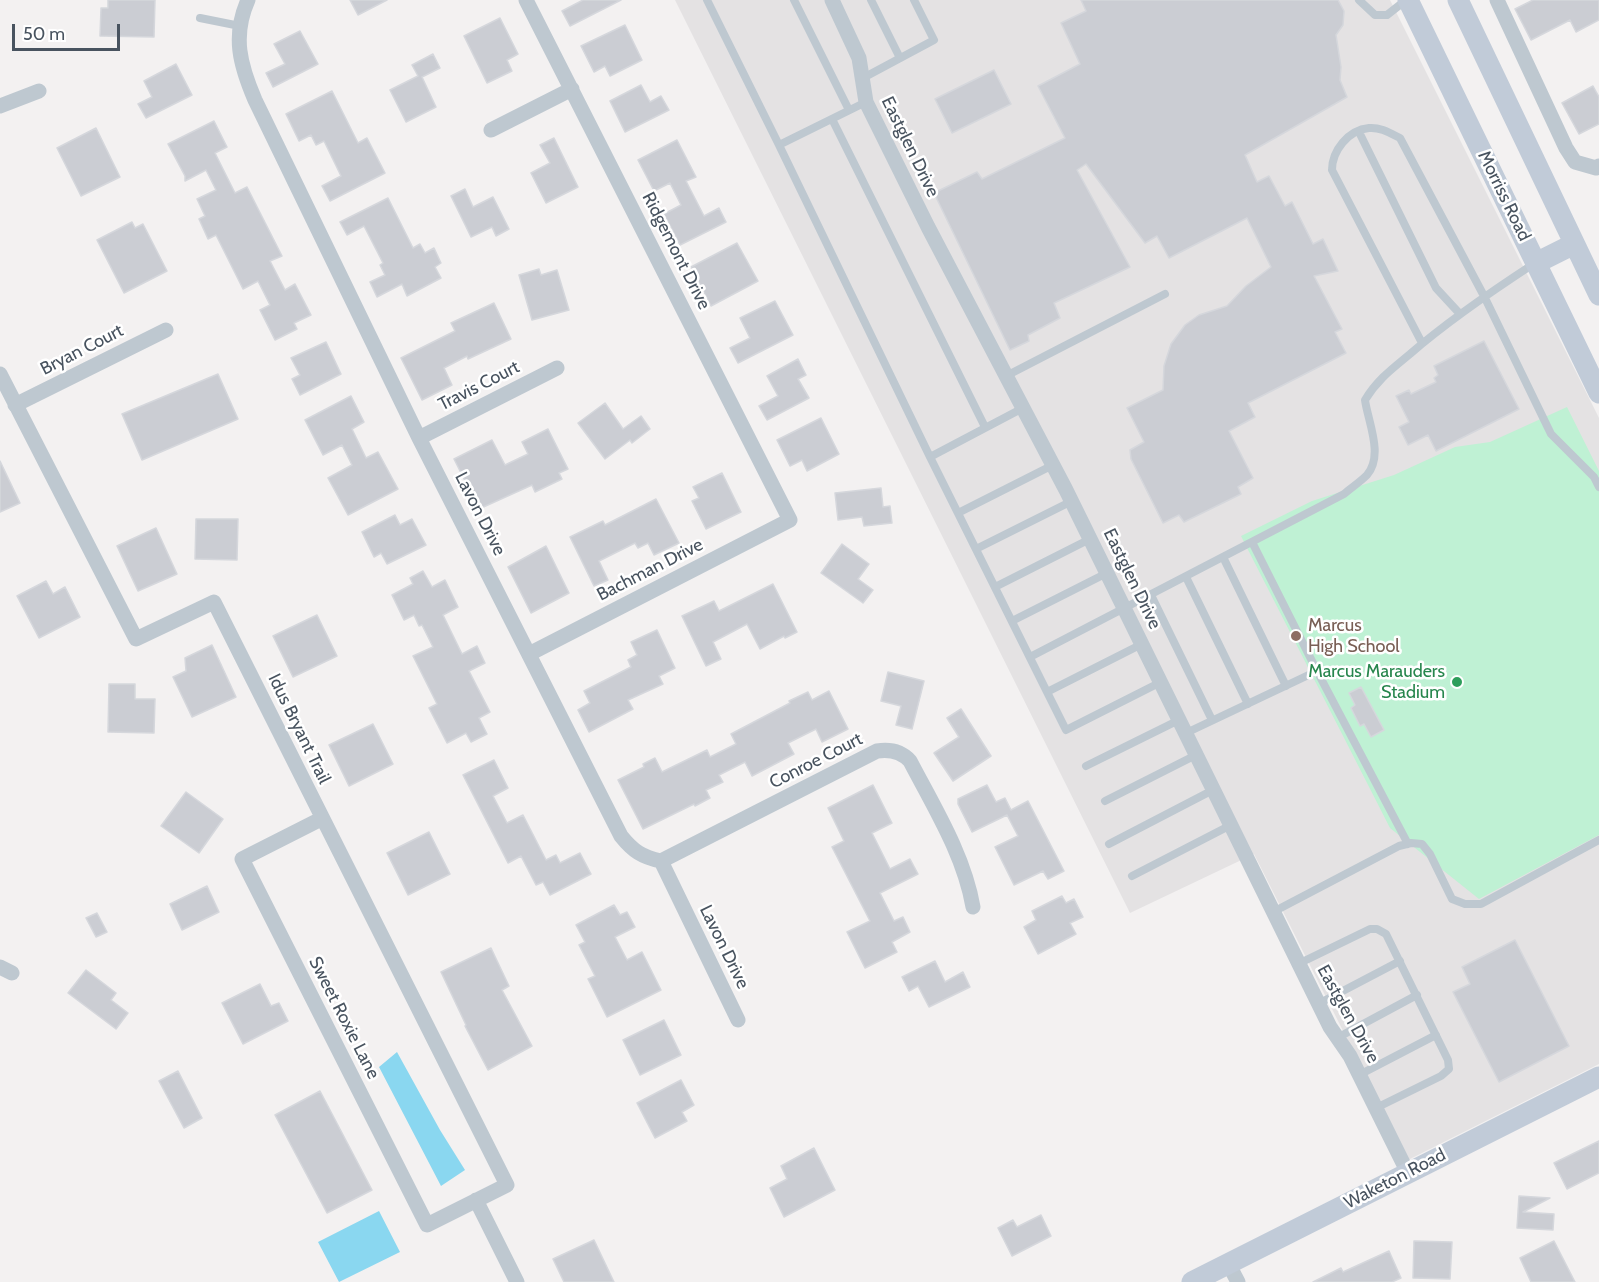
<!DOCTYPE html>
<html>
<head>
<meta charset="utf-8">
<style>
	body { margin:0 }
	#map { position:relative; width:1599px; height:1282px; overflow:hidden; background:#f3f1f1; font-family:Cabin,sans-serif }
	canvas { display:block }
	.scale { position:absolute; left:12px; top:24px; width:108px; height:27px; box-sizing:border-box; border:3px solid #48535f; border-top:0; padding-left:8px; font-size:18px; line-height:21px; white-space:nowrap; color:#48535f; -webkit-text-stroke:4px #fff; paint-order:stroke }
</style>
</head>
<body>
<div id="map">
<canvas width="1599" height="1282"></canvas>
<div class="scale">50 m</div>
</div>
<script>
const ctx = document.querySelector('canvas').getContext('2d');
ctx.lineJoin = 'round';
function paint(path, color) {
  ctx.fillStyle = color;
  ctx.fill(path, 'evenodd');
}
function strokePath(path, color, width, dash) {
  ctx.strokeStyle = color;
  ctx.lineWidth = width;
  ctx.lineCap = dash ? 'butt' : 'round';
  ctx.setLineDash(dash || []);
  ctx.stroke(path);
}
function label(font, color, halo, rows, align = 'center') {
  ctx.font = font + ' Cabin,sans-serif';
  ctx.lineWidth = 5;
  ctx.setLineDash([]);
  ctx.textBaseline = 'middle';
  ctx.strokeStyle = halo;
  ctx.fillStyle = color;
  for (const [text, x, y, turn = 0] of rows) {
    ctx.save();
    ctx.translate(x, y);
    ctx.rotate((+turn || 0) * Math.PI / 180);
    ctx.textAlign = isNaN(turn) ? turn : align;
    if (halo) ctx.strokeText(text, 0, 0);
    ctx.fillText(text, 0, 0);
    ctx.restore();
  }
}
paint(new Path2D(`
	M 675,0 L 1390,0 L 1599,418 L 1599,1064 L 1408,1160 L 1254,854 L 1130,913 Z`), '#e4e2e3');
paint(new Path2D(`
	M 1567,407 L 1599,471 L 1599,835 L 1479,899 L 1390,828 L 1241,536 L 1312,501 L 1394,475 L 1455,447 L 1490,442 Z`), '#bff1d4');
paint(new Path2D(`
	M 397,1052 L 440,1130 L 465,1170 L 441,1186 L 379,1067 Z
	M 379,1211 L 400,1252 L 339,1282 L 318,1242 Z`), '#8ad7f0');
const building = new Path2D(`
	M 108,0 L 155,0 L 154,37 L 100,36 L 101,8 L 108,8 Z
	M 350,0 L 387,0 L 358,15 Z
	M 583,0 L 621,0 L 570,26 L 562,11 Z
	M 1081,0 L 1338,0 L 1344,11 L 1343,25 L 1336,35 L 1341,67 L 1340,80 L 1347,97 L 1245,155 L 1257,182 L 1269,176 L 1285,206 L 1292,202 L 1313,244 L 1323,239 L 1338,271 L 1314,276 L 1342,329 L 1335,332 L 1346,353 L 1248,403 L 1255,417 L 1229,431 L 1253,478 L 1238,487 L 1241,494 L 1184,522 L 1179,515 L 1163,523 L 1131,459 L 1130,450 L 1144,442 L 1127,408 L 1163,390 L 1164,366 L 1171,344 L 1185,325 L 1199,315 L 1227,306 L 1246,286 L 1271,267 L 1247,218 L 1169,258 L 1157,236 L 1145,243 L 1086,164 L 1077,170 L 1130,267 L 1054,303 L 1060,318 L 1028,335 L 1029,341 L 1010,350 L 934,193 L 977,172 L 982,179 L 1065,138 L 1038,86 L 1080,64 L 1061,23 L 1086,11 Z
	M 1533,0 L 1599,0 L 1599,20 L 1576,32 L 1570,20 L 1531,40 L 1515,9 Z
	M 500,18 L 518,54 L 507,60 L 512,71 L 487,83 L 464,36 Z
	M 625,25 L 642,60 L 610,76 L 605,66 L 594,72 L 581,46 Z
	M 300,31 L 318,64 L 273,87 L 266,73 L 285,64 L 274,44 Z
	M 433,54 L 440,68 L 422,77 L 436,107 L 406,122 L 390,90 L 418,76 L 412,65 Z
	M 176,64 L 192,95 L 146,118 L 138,104 L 152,97 L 144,81 Z
	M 994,70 L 1011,104 L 952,133 L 935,99 Z
	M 641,85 L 650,102 L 661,96 L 669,110 L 625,132 L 610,101 Z
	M 1593,86 L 1599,97 L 1599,124 L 1579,134 L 1562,103 Z
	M 332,91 L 358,143 L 367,138 L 385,173 L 330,201 L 322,186 L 341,176 L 324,141 L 316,145 L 311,135 L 299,141 L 286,114 Z
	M 214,121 L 227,147 L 215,153 L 235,193 L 247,187 L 282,256 L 270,261 L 285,290 L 295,284 L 311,315 L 294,323 L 297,329 L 275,340 L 260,310 L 270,305 L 258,281 L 243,289 L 216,235 L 208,239 L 199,219 L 205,216 L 197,199 L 216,190 L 206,170 L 185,181 L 185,176 L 168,144 Z
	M 96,128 L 120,177 L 81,196 L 57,148 Z
	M 554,138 L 578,187 L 546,203 L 531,173 L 550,163 L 540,145 Z
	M 677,140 L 696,177 L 686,181 L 704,216 L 719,208 L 726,222 L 680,245 L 664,214 L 681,205 L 670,183 L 654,191 L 638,160 Z
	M 465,189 L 473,207 L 493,197 L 509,229 L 496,236 L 492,227 L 471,237 L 451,196 Z
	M 388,198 L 413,248 L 420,244 L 425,253 L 434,248 L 441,263 L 435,267 L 441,278 L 407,296 L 402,284 L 377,297 L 370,282 L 385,275 L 380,265 L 383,263 L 364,226 L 347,235 L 340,222 Z
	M 132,222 L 135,228 L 143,224 L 167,271 L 124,293 L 97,240 Z
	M 737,243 L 758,281 L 711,306 L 691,267 Z
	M 539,269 L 541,275 L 557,270 L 569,310 L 532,320 L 519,275 Z
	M 775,301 L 793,335 L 738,363 L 730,348 L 750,338 L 740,318 Z
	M 494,303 L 511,339 L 468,359 L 467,356 L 444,368 L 452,385 L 422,400 L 401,358 L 455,331 L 451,323 Z
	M 1484,341 L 1519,409 L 1436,451 L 1428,435 L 1408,445 L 1399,427 L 1409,422 L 1396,396 L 1409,390 L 1411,394 L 1436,382 L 1434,378 L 1438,375 L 1434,366 Z
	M 326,342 L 341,374 L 300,395 L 292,379 L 300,375 L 291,358 Z
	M 798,359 L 806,375 L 798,379 L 809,398 L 767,420 L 759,406 L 778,396 L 767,376 Z
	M 218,374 L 238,419 L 142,460 L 122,414 Z
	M 351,396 L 364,422 L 352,429 L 366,458 L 378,452 L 398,489 L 348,515 L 328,478 L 352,465 L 342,445 L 323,455 L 305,420 Z
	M 605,403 L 623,429 L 641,416 L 650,429 L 632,443 L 630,440 L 605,459 L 578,423 Z
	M 821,418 L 839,454 L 807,471 L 802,460 L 790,466 L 777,440 Z
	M 548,429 L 568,469 L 559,473 L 562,479 L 535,492 L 532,485 L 479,509 L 454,459 L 492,440 L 505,465 L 528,454 L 522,442 Z
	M 0,461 L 20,503 L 0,512 Z
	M 722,473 L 741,512 L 706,529 L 692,501 L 699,498 L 693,487 Z
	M 881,488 L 883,507 L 890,506 L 892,523 L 864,526 L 862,517 L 838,520 L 835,493 Z
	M 656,499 L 679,543 L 654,555 L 648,543 L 638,548 L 635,543 L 599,561 L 608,580 L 594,586 L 570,537 L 603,521 L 605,525 Z
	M 395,515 L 400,525 L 412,519 L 426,545 L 387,564 L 381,553 L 374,557 L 362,532 Z
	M 196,519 L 238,519 L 237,560 L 195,559 Z
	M 156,528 L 177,574 L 138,591 L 117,546 Z
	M 842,544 L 869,564 L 858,579 L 873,590 L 863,603 L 821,573 Z
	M 546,546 L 569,593 L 531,613 L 508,567 Z
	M 423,571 L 432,587 L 445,580 L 458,607 L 443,615 L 462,654 L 477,646 L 485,663 L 469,671 L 490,712 L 479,718 L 487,734 L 471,742 L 466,733 L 447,743 L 429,708 L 437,704 L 413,656 L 433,647 L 422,625 L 419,626 L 414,615 L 404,620 L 392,595 L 413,584 L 410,578 Z
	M 46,581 L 53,594 L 65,587 L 80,617 L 39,638 L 17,596 Z
	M 773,584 L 797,632 L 785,638 L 784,636 L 760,649 L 747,624 L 713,642 L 721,659 L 706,666 L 682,616 L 714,601 L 719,611 Z
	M 317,615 L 337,656 L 293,677 L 273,636 Z
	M 657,630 L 675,668 L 659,676 L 663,684 L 628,700 L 633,709 L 589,732 L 578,710 L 590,703 L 584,691 L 631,667 L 628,660 L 637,655 L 631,642 Z
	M 212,645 L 236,697 L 192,717 L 173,677 L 186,671 L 185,658 Z
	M 888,672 L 924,681 L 912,729 L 896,725 L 901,706 L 881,701 Z
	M 109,684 L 135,684 L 135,699 L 155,699 L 154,733 L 108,732 Z
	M 1361,687 L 1384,730 L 1371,737 L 1364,724 L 1360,726 L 1351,708 L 1355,705 L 1349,693 Z
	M 829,691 L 848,729 L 822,742 L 816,729 L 788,743 L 794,754 L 752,776 L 745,762 L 719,775 L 723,782 L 706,790 L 710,798 L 695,806 L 694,804 L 643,829 L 618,780 L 644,767 L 643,764 L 655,758 L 662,772 L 707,750 L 710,757 L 736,744 L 731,734 L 790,703 L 789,701 L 808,692 L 812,700 Z
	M 961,709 L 991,756 L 953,781 L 934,753 L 959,737 L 947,718 Z
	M 373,724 L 393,764 L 349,786 L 329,745 Z
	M 494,760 L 508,788 L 493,796 L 507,823 L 523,815 L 546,860 L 556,855 L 560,863 L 580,853 L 591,874 L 550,895 L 543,882 L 536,885 L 521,856 L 508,863 L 463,775 Z
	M 873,785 L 892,823 L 872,833 L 890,869 L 910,859 L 918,874 L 880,893 L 894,921 L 903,917 L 910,932 L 892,942 L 897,952 L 865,968 L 847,932 L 870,921 L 832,847 L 844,841 L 828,808 Z
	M 987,785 L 996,802 L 1005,798 L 1011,810 L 1028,801 L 1064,871 L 1048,879 L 1043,871 L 1014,885 L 995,847 L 1018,836 L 1007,815 L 972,832 L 958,804 L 958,799 Z
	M 186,792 L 223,819 L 199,853 L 161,826 Z
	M 429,832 L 450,874 L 408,895 L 387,853 Z
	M 207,886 L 219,912 L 182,930 L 170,904 Z
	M 1062,896 L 1066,903 L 1074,899 L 1083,917 L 1070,923 L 1076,934 L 1038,954 L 1024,927 L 1036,920 L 1032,911 Z
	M 614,905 L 620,915 L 627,912 L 635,927 L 615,937 L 627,960 L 642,952 L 661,990 L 607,1017 L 588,979 L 595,976 L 579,945 L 585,942 L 576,925 Z
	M 97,913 L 107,932 L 96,937 L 86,918 Z
	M 1515,940 L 1569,1046 L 1499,1082 L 1453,992 L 1470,984 L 1462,967 Z
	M 491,948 L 509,986 L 502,990 L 532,1046 L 488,1070 L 465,1026 L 466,1025 L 441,972 Z
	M 935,961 L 945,982 L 963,972 L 970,987 L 929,1007 L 918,986 L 909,991 L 902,977 Z
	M 86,970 L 116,993 L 111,1000 L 128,1013 L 116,1029 L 68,993 Z
	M 260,984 L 271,1006 L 279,1003 L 288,1021 L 243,1044 L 222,1003 Z
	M 664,1020 L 681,1055 L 640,1075 L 623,1040 Z
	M 178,1071 L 202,1118 L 184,1128 L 159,1081 Z
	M 681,1080 L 694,1105 L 682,1112 L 687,1121 L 655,1138 L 637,1103 Z
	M 320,1091 L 372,1190 L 327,1213 L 275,1115 Z
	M 1599,1141 L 1599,1173 L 1567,1189 L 1554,1163 Z
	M 814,1148 L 835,1190 L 784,1217 L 770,1188 L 787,1179 L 781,1166 Z
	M 1519,1196 L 1550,1198 L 1523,1212 L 1554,1214 L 1553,1230 L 1517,1228 Z
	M 1041,1215 L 1051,1236 L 1012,1256 L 998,1228 L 1013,1220 L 1017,1227 Z
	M 594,1240 L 614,1282 L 564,1282 L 553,1259 Z
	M 1414,1241 L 1452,1242 L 1450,1279 L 1413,1278 Z
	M 1554,1241 L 1575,1282 L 1531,1282 L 1520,1258 Z
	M 1389,1251 L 1401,1278 L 1392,1282 L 1313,1282 L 1341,1268 L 1343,1272 Z`);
paint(building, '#cbcdd3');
strokePath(building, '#d5d7dc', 1.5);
strokePath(new Path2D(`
	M 707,0 L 779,145 L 866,102
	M 794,0 L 849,110
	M 871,0 L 900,58
	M 1359,0 L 1375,15 L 1387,15 L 1406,0
	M 200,18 L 240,26
	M 863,78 L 934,40 L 914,0
	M 832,119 L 985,427
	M 1359,132 L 1436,288 L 1460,314
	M 779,145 L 930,457
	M 1422,343 L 1332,170 C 1332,151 1348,130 1369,128 C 1380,127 1390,133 1400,138 L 1484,296 L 1551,434 L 1594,477 L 1599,487
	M 1006,376 L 1165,294
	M 1023,408 L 930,457 L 1047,692 L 1066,730 L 1161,682
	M 958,513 L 1053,465
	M 1252,542 L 1317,671
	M 976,549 L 1072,501
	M 1223,557 L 1286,686
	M 1186,577 L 1248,704
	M 995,587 L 1090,539
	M 1151,595 L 1212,720
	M 1012,621 L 1107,573
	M 1030,657 L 1344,494 C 1351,488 1360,482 1367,475 C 1384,455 1368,422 1365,400 C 1378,379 1392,369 1410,354 C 1449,320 1492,291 1535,263
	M 1047,692 L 1142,644
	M 1186,733 L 1317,671 L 1408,844
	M 1086,766 L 1179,720
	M 1105,801 L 1196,755
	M 1109,844 L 1213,790
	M 1132,876 L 1231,825
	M 1273,912 L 1399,846 L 1411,843 L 1422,844 L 1430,854 L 1452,899 L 1465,904 L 1481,904 L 1599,840
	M 1298,964 L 1370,929 L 1377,929 L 1386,934 L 1448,1060 L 1449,1069 L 1441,1076 L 1376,1108
	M 1318,1004 L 1400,961
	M 1337,1038 L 1417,995
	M 1359,1075 L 1436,1035`), '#bec8d0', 8);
strokePath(new Path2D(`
	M 248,0 C 232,36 240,65 255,100 L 419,438 L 621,836 C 633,851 642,857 661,861 L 738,1020
	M 526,0 L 790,520 L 529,654
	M 832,0 L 859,58 L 866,102 L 928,227 L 1066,490 L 1330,1027 L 1350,1056 L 1408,1173
	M 1497,0 L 1566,148 L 1575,162 L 1596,168 L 1599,166
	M 0,106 L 39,91
	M 491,130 L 572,89
	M 0,374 L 136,639 L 214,602 L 507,1185 L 427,1225 L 242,859 L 321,819
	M 15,405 L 166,330
	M 419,438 L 557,368
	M 661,861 L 877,751 C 890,749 901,751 910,761 C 934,807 964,855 973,907
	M 0,967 L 12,973
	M 476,1200 L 517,1282
	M 1228,1263 L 1238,1282`), '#bec8d0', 15);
strokePath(new Path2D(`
	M 1408,0 L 1599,393
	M 1458,0 L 1599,295
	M 1536,263 L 1574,244
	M 1192,1282 L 1599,1077`), '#c1cbd8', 21);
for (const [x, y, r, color] of [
	[1296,636,6,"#8d6e63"],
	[1457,682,6,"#2e9e5b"]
]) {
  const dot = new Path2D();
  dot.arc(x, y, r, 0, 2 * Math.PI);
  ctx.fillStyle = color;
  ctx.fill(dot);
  strokePath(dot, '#fff', 2);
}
label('18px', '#48535f', '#fff', [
	["Eastglen Drive",910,147,64],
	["Morriss Road",1504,196,64],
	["Ridgemont Drive",676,251,63],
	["Bryan Court",82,350,-27],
	["Travis Court",479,386,-27],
	["Lavon Drive",480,514,63],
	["Bachman Drive",650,570,-27],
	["Eastglen Drive",1132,579,64],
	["Idus Bryant Trail",299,729,64],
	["Conroe Court",816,761,-27],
	["Lavon Drive",724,947,64],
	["Eastglen Drive",1348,1014,61],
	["Sweet Roxie Lane",344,1018,63],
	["Waketon Road",1395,1179,-27]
]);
label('18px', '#785e54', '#fff', [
	["Marcus",1308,626],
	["High School",1308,647]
], 'left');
label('18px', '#27864d', '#fff', [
	["Marcus Marauders",1445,672],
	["Stadium",1445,693]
], 'right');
</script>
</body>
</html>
